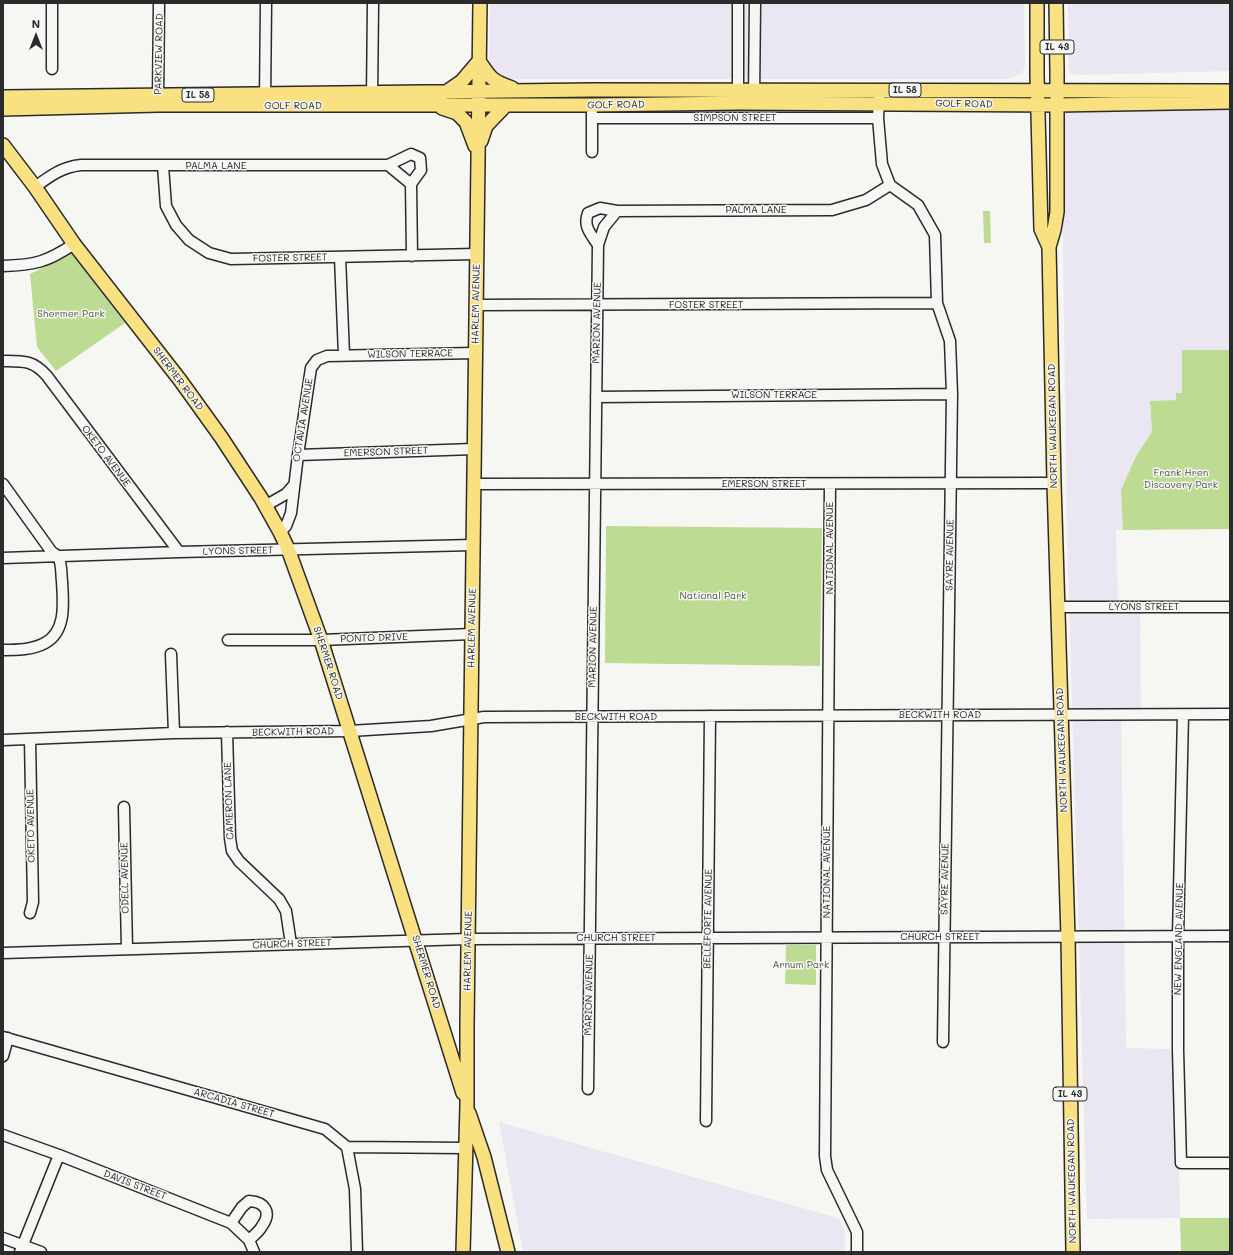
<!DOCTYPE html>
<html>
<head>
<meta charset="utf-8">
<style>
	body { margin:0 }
	#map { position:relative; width:1233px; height:1255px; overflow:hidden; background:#f6f6f2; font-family:Mali,sans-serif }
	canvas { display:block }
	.frame { position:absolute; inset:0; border:4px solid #2b2b2b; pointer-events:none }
	.north { position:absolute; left:16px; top:16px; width:40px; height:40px; -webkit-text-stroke:3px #f6f6f2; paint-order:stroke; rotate:0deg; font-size:11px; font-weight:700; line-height:16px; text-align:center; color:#2b2b2b }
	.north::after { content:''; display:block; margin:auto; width:14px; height:18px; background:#2b2b2b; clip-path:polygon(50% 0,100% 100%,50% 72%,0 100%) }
</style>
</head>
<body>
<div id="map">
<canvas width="1233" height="1255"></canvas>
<div class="frame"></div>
<div class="north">N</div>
</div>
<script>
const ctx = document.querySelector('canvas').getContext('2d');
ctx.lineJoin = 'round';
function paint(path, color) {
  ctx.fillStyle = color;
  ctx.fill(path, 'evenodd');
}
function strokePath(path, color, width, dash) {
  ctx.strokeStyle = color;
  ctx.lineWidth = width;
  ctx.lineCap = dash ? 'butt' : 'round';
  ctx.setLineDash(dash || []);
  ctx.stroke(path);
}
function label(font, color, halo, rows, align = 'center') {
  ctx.font = font + ' Mali,sans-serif';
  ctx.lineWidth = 3;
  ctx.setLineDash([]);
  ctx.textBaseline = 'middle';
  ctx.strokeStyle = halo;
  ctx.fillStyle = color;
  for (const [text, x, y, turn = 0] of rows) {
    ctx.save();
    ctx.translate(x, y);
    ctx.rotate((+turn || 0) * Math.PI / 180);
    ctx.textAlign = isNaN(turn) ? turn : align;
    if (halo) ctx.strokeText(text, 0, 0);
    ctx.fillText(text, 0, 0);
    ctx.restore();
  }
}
paint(new Path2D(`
	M 490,3 L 1024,3 L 1025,67 L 1021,74 L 1011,78 L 1003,79 L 510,79 L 495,75 L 489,65 Z
	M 1068,3 L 1230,3 L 1230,71 L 1079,75 L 1069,73 Z
	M 1230,107 L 1230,350 L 1182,350 L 1182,393 L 1176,400 L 1150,401 L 1152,432 L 1136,456 L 1121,490 L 1123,530 L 1116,531 L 1118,608 L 1140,608 L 1141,717 L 1121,717 L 1126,1048 L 1169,1049 L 1176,1061 L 1180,1218 L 1087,1219 L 1067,531 L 1061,109 Z
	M 499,1122 L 838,1218 L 845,1231 L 845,1252 L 523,1252 Z`), '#eae6f2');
paint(new Path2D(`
	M 983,211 L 990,211 L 991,243 L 984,243 Z
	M 71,253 L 125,323 L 56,371 L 37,347 L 30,274 Z
	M 1182,350 L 1230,350 L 1230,529 L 1123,530 L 1121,490 L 1136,456 L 1152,432 L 1150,401 L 1176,400 L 1176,393 L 1182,393 Z
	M 606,526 L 822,528 L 820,666 L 605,663 Z
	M 786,945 L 816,945 L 816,985 L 785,984 Z
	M 1180,1218 L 1230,1218 L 1230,1252 L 1181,1252 Z`), '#bedb93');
const minor = new Path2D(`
	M 52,69 L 52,3
	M 738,97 L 738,3
	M 754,97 L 755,3
	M 879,97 L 878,118 L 882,164 L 890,185 L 918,205 L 935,235 L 937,303 L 950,341 L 952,394 L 943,1042
	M 372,99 L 373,3
	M 265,100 L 266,3
	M 158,101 L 159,3
	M 592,118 L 878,118
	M 592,152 L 592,113
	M 388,165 L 411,154 L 420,158 L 421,170 L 411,184
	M 163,166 L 166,206 L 176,225 L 189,240 L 209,253 L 231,259 L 477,254
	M 35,187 C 50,176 62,167 81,165 L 388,165 L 411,184 L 412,256
	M 598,245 C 590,233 583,226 588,213 L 600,208 L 617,211 L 832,210 L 866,200 L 890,185
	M 340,257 L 344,355
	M 3,266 C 35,265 47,262 74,244
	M 476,305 L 937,303
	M 3,361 C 23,361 33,360 47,376 L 179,552
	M 596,397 L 952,394
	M 298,455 L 474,449
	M 3,484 L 51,551 C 53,553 57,555 58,557 C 62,563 61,574 62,581 C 63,602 67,631 45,643 C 32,650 17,650 3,650
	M 474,484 L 1054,483
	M 830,484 L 825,1156 L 827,1170 L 857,1232 L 857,1252
	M 265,506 L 286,494 L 293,486
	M 280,532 L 286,526 L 291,513 L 298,455 L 311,368 L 317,360 L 327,356 L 475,353
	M 3,558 L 179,552 L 473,545
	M 1058,607 L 1230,607
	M 228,640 L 321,640 L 472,634
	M 171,654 L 174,733
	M 1183,715 L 1178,936 L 1178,1050 L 1181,1163 L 1230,1163
	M 227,732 L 230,838 L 232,851 L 239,861 L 279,899 L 286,911 L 291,944
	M 30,739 L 33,902 L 30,913
	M 3,740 L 174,733 L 350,731 L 431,726 L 484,717 L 1230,714
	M 124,807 L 127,949
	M 3,953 L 468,939 L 1230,936
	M 3,1037 L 325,1129 L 347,1147 L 465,1148
	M 3,1056 L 8,1038
	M 588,1089 L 598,245 L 604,227 L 617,211
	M 706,1121 L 710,716
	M 3,1135 L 59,1155 L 231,1223 L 249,1240 L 254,1252
	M 347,1147 L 355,1189 L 357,1252
	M 231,1223 L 242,1207 L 249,1201 C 265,1202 272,1212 262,1226 C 259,1232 253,1236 249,1240
	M 3,1238 L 41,1252
	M 20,1252 L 59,1155`);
const major = new Path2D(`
	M 1037,3 L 1037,75 L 1041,229 L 1049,247
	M 1056,3 L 1057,71 L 1057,212 L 1054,230 L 1049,247 L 1054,483 L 1068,937 L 1073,1252
	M 446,92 L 462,81 L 479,61 C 491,79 492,81 512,88
	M 3,97 L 592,90 L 1230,91
	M 442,108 L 457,113 L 466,122 L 475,146
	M 3,109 L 158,105 L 592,105 L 738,103 L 1057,105 L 1230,102
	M 481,141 L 486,126 L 506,105
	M 3,145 L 35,187 L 74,244 L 180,380 L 221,437 L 261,498 L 280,532 L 288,549 L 321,640 L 463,1093
	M 469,1113 L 484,1157 L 508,1252
	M 463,1252 L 467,1105 L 467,1024 L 480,3`);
strokePath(minor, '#2b2b2b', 13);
strokePath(major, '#2b2b2b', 16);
strokePath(minor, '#f6f6f2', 10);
strokePath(major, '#f9e181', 13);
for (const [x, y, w] of [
	[1057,47,34],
	[905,90,32],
	[198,95,32],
	[1070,1094,34]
]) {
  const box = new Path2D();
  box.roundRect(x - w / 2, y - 7, w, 14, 3);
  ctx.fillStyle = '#f6f6f2';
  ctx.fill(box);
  strokePath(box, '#2b2b2b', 1);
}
label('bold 9px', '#2b2b2b', null, [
	["IL 43",1057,47],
	["IL 58",905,90],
	["IL 58",198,95],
	["IL 43",1070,1094]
]);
label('10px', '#2b2b2b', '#f6f6f2', [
	["PARKVIEW ROAD",159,54,-89],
	["GOLF ROAD",964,104,1],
	["GOLF ROAD",616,105,-1],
	["GOLF ROAD",293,106],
	["SIMPSON STREET",735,118],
	["PALMA LANE",216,166],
	["PALMA LANE",756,210],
	["FOSTER STREET",290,258,-1],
	["HARLEM AVENUE",476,304,-89],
	["FOSTER STREET",706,305],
	["MARION AVENUE",597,323,-89],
	["WILSON TERRACE",410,354,-1],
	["SHERMER ROAD",178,379,53],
	["WILSON TERRACE",774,395],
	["OCTAVIA AVENUE",303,420,-81],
	["NORTH WAUKEGAN ROAD",1053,426,-91],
	["EMERSON STREET",386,452,-2],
	["OKETO AVENUE",106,456,53],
	["EMERSON STREET",764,484],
	["NATIONAL AVENUE",830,548,-90],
	["LYONS STREET",238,551,-1],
	["SAYRE AVENUE",950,555,-89],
	["LYONS STREET",1144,607],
	["HARLEM AVENUE",472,628,-89],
	["PONTO DRIVE",374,638,-2],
	["MARION AVENUE",593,647,-89],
	["SHERMER ROAD",328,663,72],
	["BECKWITH ROAD",940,715],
	["BECKWITH ROAD",616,717],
	["BECKWITH ROAD",293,732,-1],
	["NORTH WAUKEGAN ROAD",1062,750,-92],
	["CAMERON LANE",229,801,-92],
	["OKETO AVENUE",31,826,-91],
	["NATIONAL AVENUE",827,872,-90],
	["ODELL AVENUE",125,878,-91],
	["SAYRE AVENUE",945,879,-89],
	["BELLEFORTE AVENUE",708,919,-89],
	["CHURCH STREET",940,937],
	["CHURCH STREET",616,938],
	["NEW ENGLAND AVENUE",1179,939,-89],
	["CHURCH STREET",292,944,-2],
	["HARLEM AVENUE",468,951,-89],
	["SHERMER ROAD",426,972,73],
	["MARION AVENUE",589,995,-89],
	["ARCADIA STREET",234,1103,16],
	["NORTH WAUKEGAN ROAD",1072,1181,-91],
	["DAVIS STREET",135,1185,21]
]);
label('10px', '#505745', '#f6f6f2', [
	["Shermer Park",71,314],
	["Frank Hren",1181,473],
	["Discovery Park",1181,485],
	["National Park",713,596],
	["Arnum Park",801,965]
]);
</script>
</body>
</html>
